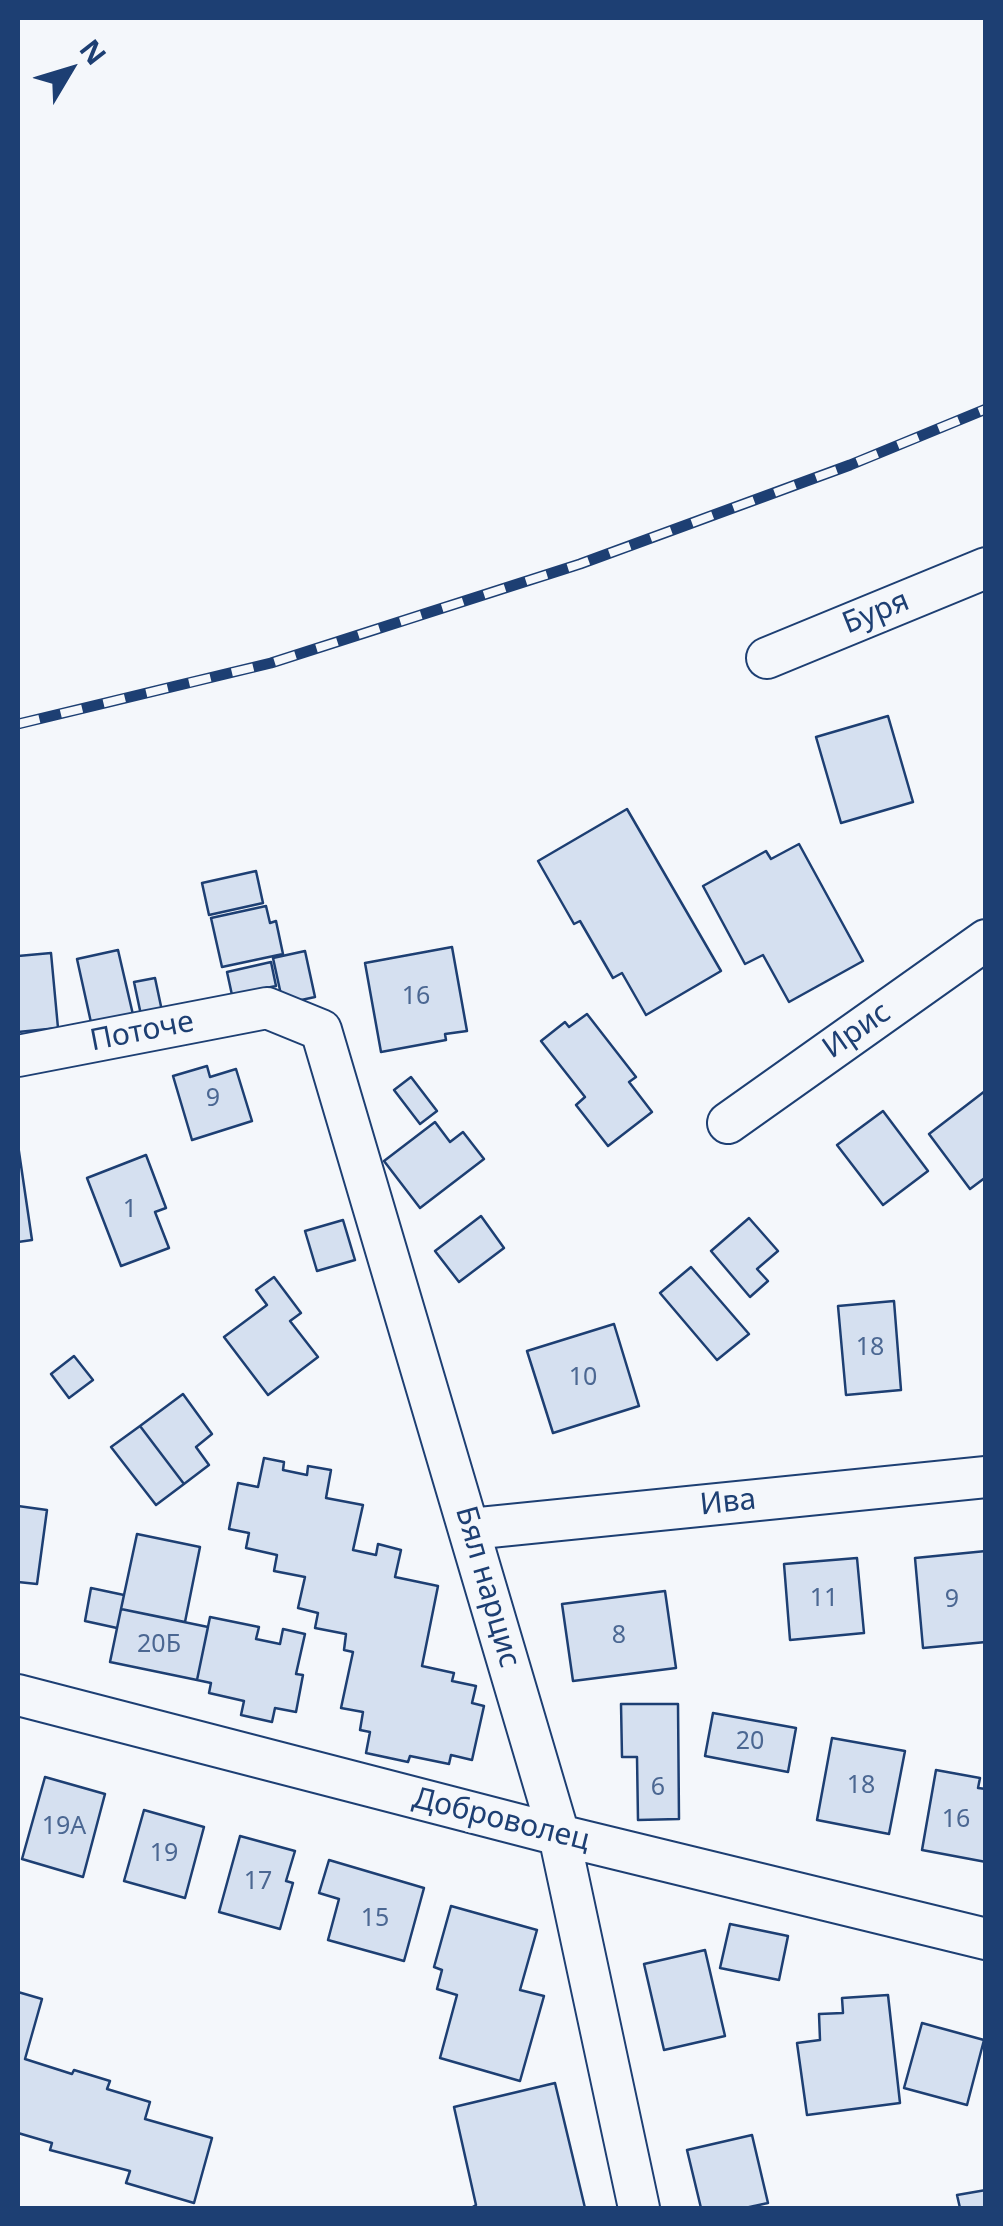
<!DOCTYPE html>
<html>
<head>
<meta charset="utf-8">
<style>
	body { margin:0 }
	#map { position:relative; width:1003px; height:2226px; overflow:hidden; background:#f4f7fb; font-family:"Noto Sans",sans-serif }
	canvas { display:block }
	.frame { position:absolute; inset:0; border:20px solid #1d3f73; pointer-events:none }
	.north { position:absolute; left:20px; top:20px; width:100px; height:100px; -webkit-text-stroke:8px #f4f7fb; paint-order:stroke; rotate:52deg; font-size:28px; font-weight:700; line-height:40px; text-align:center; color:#1d3f73 }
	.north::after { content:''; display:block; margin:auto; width:35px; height:45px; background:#1d3f73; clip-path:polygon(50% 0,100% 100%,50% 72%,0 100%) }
</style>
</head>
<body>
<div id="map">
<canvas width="1003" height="2226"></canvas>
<div class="frame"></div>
<div class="north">N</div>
</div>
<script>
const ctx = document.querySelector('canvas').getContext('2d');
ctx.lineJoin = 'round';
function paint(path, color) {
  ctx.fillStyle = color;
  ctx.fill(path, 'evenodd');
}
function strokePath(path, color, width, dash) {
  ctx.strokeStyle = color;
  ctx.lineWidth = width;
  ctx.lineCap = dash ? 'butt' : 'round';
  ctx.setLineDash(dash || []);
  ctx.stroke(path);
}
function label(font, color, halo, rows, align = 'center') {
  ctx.font = font + ' "Noto Sans",sans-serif';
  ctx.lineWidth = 8;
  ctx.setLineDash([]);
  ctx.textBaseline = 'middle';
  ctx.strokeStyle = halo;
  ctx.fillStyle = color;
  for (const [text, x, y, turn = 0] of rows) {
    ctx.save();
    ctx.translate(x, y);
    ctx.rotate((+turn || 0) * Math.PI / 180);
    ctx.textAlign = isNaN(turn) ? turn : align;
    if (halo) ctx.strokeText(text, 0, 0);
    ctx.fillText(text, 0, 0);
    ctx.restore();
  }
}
const building = new Path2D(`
	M 888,716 L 913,802 L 841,823 L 816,737 Z
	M 627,809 L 721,971 L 646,1015 L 622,973 L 613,978 L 580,921 L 574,924 L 538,861 Z
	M 799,844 L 863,961 L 789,1002 L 763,955 L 745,964 L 703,886 L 766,851 L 771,859 Z
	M 256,871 L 263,903 L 209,915 L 202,883 Z
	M 266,906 L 270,923 L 276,921 L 283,954 L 222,967 L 211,918 Z
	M 452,947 L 467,1031 L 445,1034 L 446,1040 L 381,1052 L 365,963 Z
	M 118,950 L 134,1019 L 92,1027 L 77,959 Z
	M 305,951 L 315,997 L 283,1004 L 273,958 Z
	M 51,953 L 58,1028 L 18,1032 L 18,956 Z
	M 271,962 L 276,986 L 232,995 L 227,972 Z
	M 155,978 L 162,1011 L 141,1015 L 134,982 Z
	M 587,1014 L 636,1077 L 629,1082 L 652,1112 L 608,1146 L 576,1105 L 585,1097 L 541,1041 L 565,1022 L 569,1027 Z
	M 207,1066 L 210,1077 L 236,1069 L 252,1121 L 192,1140 L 173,1076 Z
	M 411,1077 L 437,1111 L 420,1124 L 394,1090 Z
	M 985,1091 L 986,1177 L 970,1189 L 929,1134 Z
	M 883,1111 L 928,1171 L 883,1205 L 837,1145 Z
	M 435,1122 L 450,1142 L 463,1132 L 484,1159 L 420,1208 L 384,1161 Z
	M 18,1145 L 32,1240 L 18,1242 Z
	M 146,1155 L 166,1208 L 155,1212 L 169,1248 L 121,1266 L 87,1178 Z
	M 481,1216 L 504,1248 L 459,1282 L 435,1251 Z
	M 749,1218 L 778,1251 L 757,1269 L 768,1281 L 750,1297 L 711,1251 Z
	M 343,1220 L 355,1260 L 317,1271 L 305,1231 Z
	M 691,1267 L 749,1334 L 717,1360 L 660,1293 Z
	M 274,1277 L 301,1313 L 290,1321 L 318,1357 L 268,1395 L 224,1337 L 267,1305 L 256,1290 Z
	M 894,1301 L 901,1390 L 846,1395 L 838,1306 Z
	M 614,1324 L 639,1406 L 553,1433 L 527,1351 Z
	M 74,1356 L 93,1380 L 69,1398 L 51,1374 Z
	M 183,1394 L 212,1434 L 196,1447 L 209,1465 L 184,1484 L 140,1426 Z
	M 140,1426 L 184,1484 L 156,1505 L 111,1447 Z
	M 264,1458 L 284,1462 L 283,1470 L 307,1475 L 308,1466 L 331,1470 L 326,1498 L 363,1505 L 353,1550 L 376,1555 L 378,1544 L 401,1550 L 395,1577 L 438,1586 L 422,1666 L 454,1673 L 452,1681 L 476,1686 L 472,1703 L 484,1706 L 472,1760 L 451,1755 L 449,1764 L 410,1756 L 408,1762 L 366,1753 L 370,1732 L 360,1730 L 363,1712 L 341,1708 L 353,1652 L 344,1650 L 346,1634 L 315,1628 L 318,1613 L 298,1608 L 305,1577 L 274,1571 L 277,1555 L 246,1548 L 249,1533 L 229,1529 L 238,1483 L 258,1487 Z
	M 18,1506 L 47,1510 L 37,1584 L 18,1582 Z
	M 137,1534 L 200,1547 L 185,1622 L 121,1609 Z
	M 986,1551 L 986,1642 L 923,1648 L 915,1558 Z
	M 857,1558 L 864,1633 L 790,1640 L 784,1564 Z
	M 91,1588 L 124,1595 L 117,1628 L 85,1621 Z
	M 665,1591 L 676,1668 L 573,1681 L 562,1604 Z
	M 121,1609 L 208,1627 L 197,1680 L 110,1662 Z
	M 210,1617 L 259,1627 L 256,1639 L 280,1644 L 283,1629 L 305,1634 L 296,1674 L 303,1675 L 296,1712 L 275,1708 L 272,1722 L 241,1715 L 244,1701 L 209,1693 L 211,1683 L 197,1680 Z
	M 621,1704 L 678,1704 L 679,1819 L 638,1820 L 637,1757 L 622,1757 Z
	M 713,1713 L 796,1728 L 788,1772 L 705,1756 Z
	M 832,1738 L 905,1751 L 889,1834 L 817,1820 Z
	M 936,1770 L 980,1778 L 978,1788 L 986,1789 L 986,1862 L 922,1850 Z
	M 45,1777 L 105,1794 L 83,1877 L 22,1859 Z
	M 144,1810 L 204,1827 L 185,1898 L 124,1881 Z
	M 240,1836 L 295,1851 L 286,1881 L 293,1883 L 280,1929 L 219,1912 Z
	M 329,1860 L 424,1888 L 404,1961 L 328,1940 L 339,1899 L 319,1893 Z
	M 451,1906 L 537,1930 L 520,1990 L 544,1996 L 520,2081 L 440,2058 L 457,1995 L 437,1989 L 442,1970 L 434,1967 Z
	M 730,1924 L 788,1936 L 779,1980 L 720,1968 Z
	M 705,1950 L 725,2036 L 664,2050 L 644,1964 Z
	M 18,1992 L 42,1999 L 25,2059 L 72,2074 L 74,2070 L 110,2081 L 107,2089 L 150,2102 L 145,2119 L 212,2138 L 194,2203 L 126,2183 L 130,2171 L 50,2150 L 52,2143 L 18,2133 Z
	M 888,1995 L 900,2103 L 807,2115 L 797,2043 L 820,2040 L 819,2014 L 843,2013 L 842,1998 Z
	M 922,2023 L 984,2040 L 967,2105 L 904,2088 Z
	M 555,2083 L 585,2208 L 471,2208 L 476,2205 L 454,2107 Z
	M 752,2135 L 768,2203 L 745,2208 L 701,2208 L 687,2150 Z
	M 986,2190 L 986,2208 L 960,2208 L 957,2195 Z`);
paint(building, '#d5e0f0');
strokePath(building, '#1d3f73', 2.5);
const minor = new Path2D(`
	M 767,658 L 986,568
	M 18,1056 L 267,1008 L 321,1030 L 559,1835 L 639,2208
	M 728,1123 L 986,940
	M 470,1529 L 986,1477
	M 18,1695 L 559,1835 L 986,1939`);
strokePath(minor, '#1d3f73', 44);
strokePath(minor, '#f4f7fb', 40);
const rail = new Path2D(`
	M 18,724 L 271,663 L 580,564 L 850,465 L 986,409`);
strokePath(rail, '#1d3f73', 11);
strokePath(rail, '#f4f7fb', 8, [22]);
label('25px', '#4b6792', null, [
	["16",416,997],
	["9",213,1099],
	["1",130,1210],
	["18",870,1348],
	["10",583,1378],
	["11",824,1599],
	["9",952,1600],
	["8",619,1636],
	["20Б",159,1645],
	["20",750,1742],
	["18",861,1786],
	["6",658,1788],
	["16",956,1820],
	["19А",64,1827],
	["19",164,1854],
	["17",258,1882],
	["15",375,1919]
]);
label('30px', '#1d3f73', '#f4f7fb', [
	["Буря",876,613,-22],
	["Ирис",857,1031,-35],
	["Поточе",142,1032,-11],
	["Ива",728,1503,-6],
	["Бял нарцис",487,1587,74],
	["Доброволец",501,1820,14]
]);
</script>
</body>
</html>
